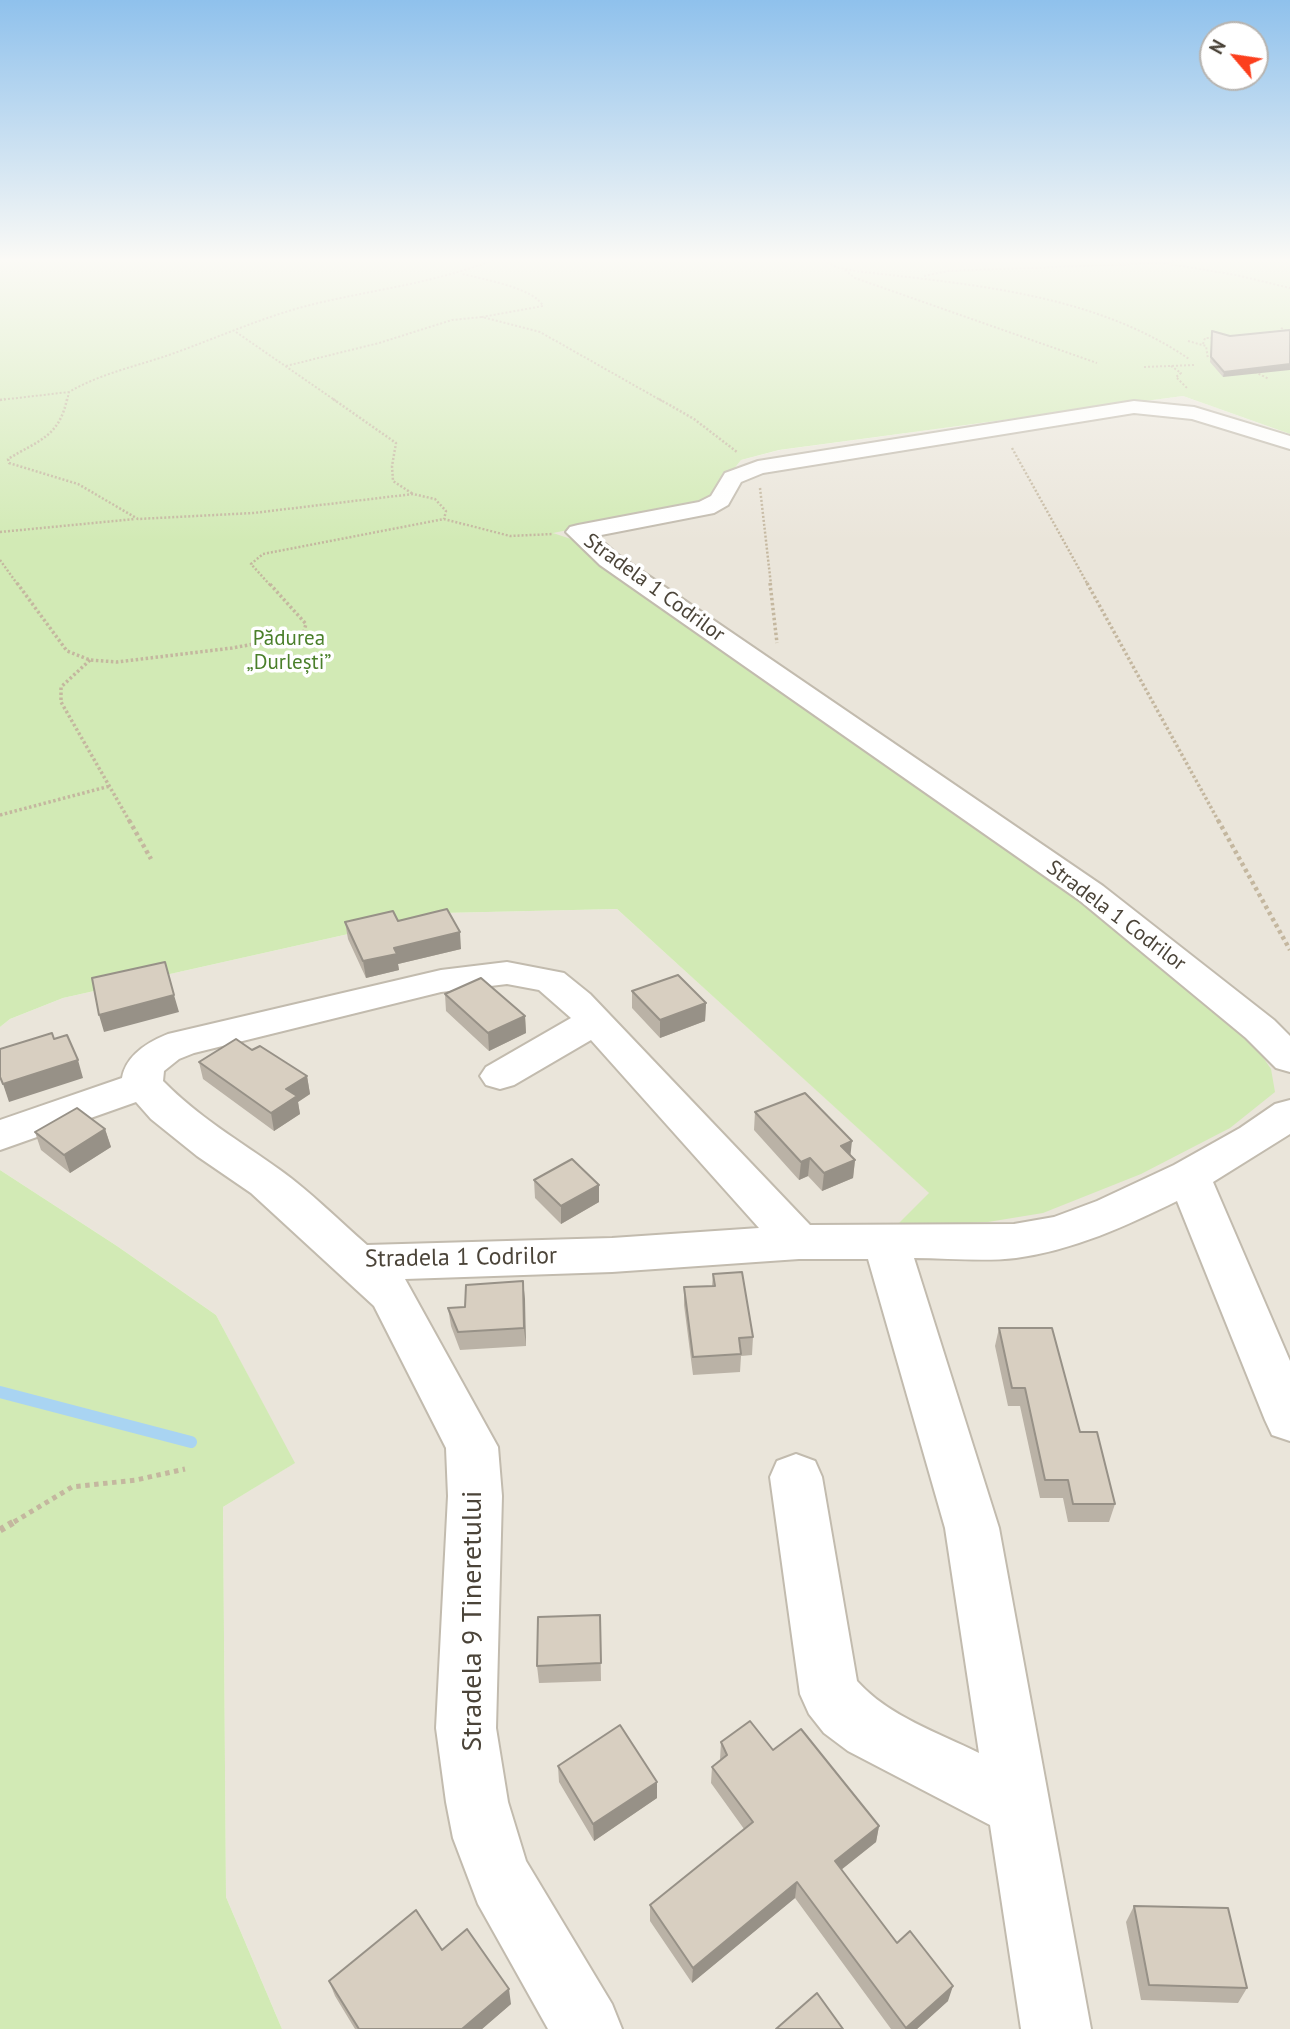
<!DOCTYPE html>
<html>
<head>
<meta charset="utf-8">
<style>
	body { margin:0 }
	#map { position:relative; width:1290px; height:2029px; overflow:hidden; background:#f6f3ec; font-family:"PT Sans",sans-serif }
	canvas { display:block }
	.north { position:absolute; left:1199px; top:21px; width:70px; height:70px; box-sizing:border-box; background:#fff; border:2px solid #b7b4b0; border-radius:50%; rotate:299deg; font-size:19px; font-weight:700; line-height:28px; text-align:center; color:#4b4439 }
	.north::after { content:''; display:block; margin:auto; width:24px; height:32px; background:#fc3f1d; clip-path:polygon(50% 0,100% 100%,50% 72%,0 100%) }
</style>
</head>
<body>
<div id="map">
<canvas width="1290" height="2029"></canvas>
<div class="north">N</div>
</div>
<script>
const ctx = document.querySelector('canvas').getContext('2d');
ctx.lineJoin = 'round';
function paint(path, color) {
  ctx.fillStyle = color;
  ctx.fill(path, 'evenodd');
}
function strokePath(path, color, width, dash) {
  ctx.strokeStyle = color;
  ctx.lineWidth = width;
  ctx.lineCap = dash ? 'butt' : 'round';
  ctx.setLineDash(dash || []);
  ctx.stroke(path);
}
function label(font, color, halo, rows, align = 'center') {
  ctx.font = font + ' "PT Sans",sans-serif';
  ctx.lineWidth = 7;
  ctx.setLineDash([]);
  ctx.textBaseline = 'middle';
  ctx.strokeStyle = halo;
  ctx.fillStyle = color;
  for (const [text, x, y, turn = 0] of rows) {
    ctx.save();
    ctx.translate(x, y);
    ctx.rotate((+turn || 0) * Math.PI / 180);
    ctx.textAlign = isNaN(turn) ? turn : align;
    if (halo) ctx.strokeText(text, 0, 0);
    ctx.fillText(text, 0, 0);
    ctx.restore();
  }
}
paint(new Path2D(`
	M 1183,396 L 1290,434 L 1290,2029 L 282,2029 L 226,1897 L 223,1507 L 294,1463 L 216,1315 L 117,1246 L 0,1170 L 0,1027 L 10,1019 L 63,998 L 442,913 L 617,909 L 945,1207 L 1223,1022 L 552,532 L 708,502 L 741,460 L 780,450 Z`), '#eae5da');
paint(new Path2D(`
	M 0,258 L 1290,258 L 1290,434 L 1183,396 L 779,450 L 741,460 L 708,502 L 553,533 L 577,541 L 1106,911 L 1247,1034 L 1271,1069 L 1275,1092 L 1230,1128 L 1141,1174 L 1043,1213 L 988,1222 L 895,1227 L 929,1193 L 617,909 L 442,913 L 63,998 L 10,1019 L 0,1027 Z
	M 0,1170 L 117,1246 L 216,1315 L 295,1463 L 223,1507 L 226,1897 L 282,2029 L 0,2029 Z`), '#d2eab5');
strokePath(new Path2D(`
	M 0,1392 L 191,1442`), '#a9d4f2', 12);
const minor = new Path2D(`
	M 1134,401 L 1194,407 L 1290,436 L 1290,449 L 1192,419 L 1134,413 L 763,473 L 741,482 L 728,505 L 714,513 L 596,536 L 618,555 L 1103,886 L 1274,1020 L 1290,1036 L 1290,1072 L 1276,1068 L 1246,1038 L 1079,900 L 600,565 L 566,532 L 570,527 L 578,525 L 699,502 L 711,496 L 725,473 L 758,461 Z
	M 507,962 L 564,973 L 590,994 L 810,1225 L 1014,1224 L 1054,1217 L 1097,1201 L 1174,1165 L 1240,1128 L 1275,1104 L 1290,1100 L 1290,1134 L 1213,1182 L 1290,1361 L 1290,1441 L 1272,1435 L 1265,1420 L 1177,1201 C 1126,1226 1074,1250 1016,1258 C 983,1262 947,1258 914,1258 L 999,1528 L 1091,2029 L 1021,2029 L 990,1825 L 848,1751 L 824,1733 L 809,1714 L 800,1694 L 770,1477 L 777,1461 L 796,1454 L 815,1461 L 822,1477 L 857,1681 C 888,1716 939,1733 979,1753 L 945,1528 L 868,1259 L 799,1259 L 612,1272 L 405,1279 L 498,1447 L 502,1496 L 496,1728 L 508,1802 L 526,1861 L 612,2004 L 622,2029 L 548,2029 L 478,1904 L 453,1838 L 446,1802 L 436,1728 L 448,1496 L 446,1448 L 374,1306 L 251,1193 L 197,1156 L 151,1119 L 136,1102 L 0,1150 L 0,1120 L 122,1078 C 126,1055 148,1042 168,1034 L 441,970 ZM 507,984 L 539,990 L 571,1018 L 486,1067 L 480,1076 L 486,1085 L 500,1089 L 514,1085 L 591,1040 L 759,1228 L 612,1238 L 367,1245 C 338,1220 311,1192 280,1170 C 240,1141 198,1117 163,1081 L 164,1071 L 179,1059 L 194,1053 L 441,992 Z`);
strokePath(minor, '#c2bbae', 4);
strokePath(new Path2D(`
	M 0,258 L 13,258
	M 820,258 L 836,267 L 855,271 C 967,284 1093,293 1189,359
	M 1164,263 L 1188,258
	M 845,270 L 855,278 L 1097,363
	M 463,274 C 482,279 534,288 543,306 L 482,317 L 540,332 L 662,401
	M 924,276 L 948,271 L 1163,263 L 1236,275 L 1290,288
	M 1281,328 L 1290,333
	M 236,332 L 336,401
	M 1188,341 L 1206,346 L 1208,359
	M 1203,344 L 1205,338 L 1216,338
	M 286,366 L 379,343 L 452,320 L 482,317
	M 1171,366 L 1181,373 L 1176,377 L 1188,389
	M 1144,367 L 1195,365
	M 1255,372 L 1269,379
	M 0,400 L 69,392
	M 67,401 L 69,392 C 103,372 143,365 180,351 C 229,333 275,312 327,301 C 385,288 442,281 498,258`), '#c4b79f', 2, [2, 2]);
strokePath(new Path2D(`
	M 67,399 C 59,437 39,440 8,459 L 9,463 L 78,484 L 138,519 L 253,513 L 413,494 L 435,499 L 446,511 L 444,519
	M 333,399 L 396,443 L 392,466 L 393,481 L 413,494
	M 659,399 L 694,419 L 737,452
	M 0,400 L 5,399
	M 1012,448 L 1088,585
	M 760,488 L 771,585
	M 0,532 L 135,519
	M 0,560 L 18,585
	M 270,585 L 251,564 L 263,554 L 444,519 L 510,536 L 553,534`), '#c4b79f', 2.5, [2, 2]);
strokePath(new Path2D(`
	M 17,583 L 67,651 L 90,660 L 117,662 L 232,648 L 292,637 L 304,631 L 306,624 L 269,583
	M 770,583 L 777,643
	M 1087,583 L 1219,822
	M 90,660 L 61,687 L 61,702 L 130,822
	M 0,815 L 110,786`), '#c4b79f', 3.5, [2.5, 2.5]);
strokePath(new Path2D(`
	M 129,820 L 151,859
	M 1218,820 L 1290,950`), '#c4b79f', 4.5, [3.5, 3.5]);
strokePath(new Path2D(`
	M 14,1522 L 72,1487 L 136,1480 L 185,1469`), '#c4b79f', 5, [4.5, 4.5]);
strokePath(new Path2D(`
	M 0,1530 L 17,1520`), '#c4b79f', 7, [5, 5]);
paint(minor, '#fff');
paint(new Path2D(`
	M 1290,330 L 1223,377 L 1210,362 L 1212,331 L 1230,336 Z
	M 398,921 L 461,949 L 398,964 L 399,970 L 366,978 L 348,939 L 345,922 Z
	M 632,991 L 706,1003 L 705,1021 L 660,1038 L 632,1008 Z
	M 445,994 L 525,1016 L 526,1033 L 489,1051 L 446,1011 Z
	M 252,1050 L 307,1076 L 310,1094 L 298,1102 L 300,1114 L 274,1131 L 203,1079 L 199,1062 Z
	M 755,1112 L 850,1155 L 855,1160 L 853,1178 L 822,1191 L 808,1176 L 799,1180 L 754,1130 Z
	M 105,1129 L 111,1147 L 70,1173 L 41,1150 L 35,1132 Z
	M 534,1180 L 599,1202 L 561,1224 L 535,1198 Z
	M 713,1274 L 753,1337 L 752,1355 L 741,1356 L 740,1372 L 693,1375 L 684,1305 L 684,1287 L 712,1286 Z
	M 523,1281 L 526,1346 L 460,1350 L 451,1326 L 448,1308 L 465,1307 Z
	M 999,1328 L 1080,1432 L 1115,1504 L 1109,1522 L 1068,1522 L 1063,1498 L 1040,1498 L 1020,1406 L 1008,1406 L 995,1346 Z
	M 600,1615 L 601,1681 L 539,1683 L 537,1666 Z
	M 721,1742 L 773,1750 L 879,1826 L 876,1842 L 841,1870 L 897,1943 L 948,2001 L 917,2029 L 891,2029 L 795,1898 L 692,1983 L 650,1921 L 650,1905 L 744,1829 L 711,1783 L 712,1767 L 720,1760 Z
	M 558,1766 L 657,1798 L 594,1841 L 559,1782 Z
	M 1134,1906 L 1247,1988 L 1238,2003 L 1141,2000 L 1126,1922 Z
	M 442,1950 L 511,2004 L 482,2029 L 355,2029 L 335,1996 L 329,1981 Z`), '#bab2a6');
paint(new Path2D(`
	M 1290,364 L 1290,370 L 1223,377 L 1224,372 Z
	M 460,932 L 461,949 L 398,964 L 399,970 L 366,978 L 363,961 L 394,948 Z
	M 174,995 L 179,1012 L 104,1032 L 99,1015 Z
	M 706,1003 L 705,1021 L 660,1038 L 660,1020 Z
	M 525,1016 L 526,1033 L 489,1051 L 488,1033 Z
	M 78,1060 L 83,1078 L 9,1102 L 3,1084 Z
	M 307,1076 L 310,1094 L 298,1102 L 300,1114 L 274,1131 L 271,1113 L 286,1089 Z
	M 105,1129 L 111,1147 L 70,1173 L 64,1155 Z
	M 852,1141 L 850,1159 L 841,1146 Z
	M 810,1158 L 808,1176 L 799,1180 L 801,1162 Z
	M 855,1160 L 853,1178 L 822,1191 L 824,1173 Z
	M 599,1185 L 599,1202 L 561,1224 L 561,1206 Z
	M 523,1281 L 525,1299 L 526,1346 L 524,1328 Z
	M 657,1782 L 657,1798 L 594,1841 L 593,1824 Z
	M 879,1826 L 876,1842 L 832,1877 L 835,1861 Z
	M 797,1882 L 795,1898 L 692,1983 L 693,1968 Z
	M 953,1986 L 948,2001 L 917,2029 L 906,2029 Z
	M 509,1989 L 511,2004 L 482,2029 L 462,2029 Z`), '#979187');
const building = new Path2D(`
	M 1290,330 L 1290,364 L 1224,372 L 1211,357 L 1212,331 L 1230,336 Z
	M 447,909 L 460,932 L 394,948 L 397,954 L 363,961 L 345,922 L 393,911 L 398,921 Z
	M 165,962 L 174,995 L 99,1015 L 92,978 Z
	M 678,975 L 706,1003 L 660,1020 L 632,991 Z
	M 481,978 L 525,1016 L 488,1033 L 445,994 Z
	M 52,1033 L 54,1039 L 67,1035 L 78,1060 L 3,1084 L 0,1077 L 0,1049 Z
	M 236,1039 L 252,1050 L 260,1046 L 307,1076 L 286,1089 L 297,1096 L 271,1113 L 199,1062 Z
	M 805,1093 L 852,1141 L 841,1146 L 855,1160 L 824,1173 L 810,1158 L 801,1162 L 755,1112 Z
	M 77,1108 L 105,1129 L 64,1155 L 35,1132 Z
	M 572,1159 L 599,1185 L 561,1206 L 534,1180 Z
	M 742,1272 L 753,1337 L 739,1338 L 741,1354 L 693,1357 L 684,1287 L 715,1286 L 713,1274 Z
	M 523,1281 L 524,1328 L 458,1332 L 448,1308 L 465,1307 L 466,1285 Z
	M 999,1328 L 1052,1328 L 1080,1432 L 1097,1432 L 1115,1504 L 1073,1504 L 1068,1480 L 1045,1480 L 1025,1388 L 1012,1388 Z
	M 600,1615 L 601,1663 L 537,1666 L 538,1617 Z
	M 750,1721 L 773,1750 L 801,1729 L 879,1826 L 835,1861 L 897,1943 L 910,1931 L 953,1986 L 906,2028 L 797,1882 L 693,1968 L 650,1905 L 753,1822 L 712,1767 L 727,1755 L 721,1742 Z
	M 620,1725 L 657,1782 L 593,1824 L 558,1766 Z
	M 1134,1906 L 1228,1908 L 1247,1988 L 1149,1985 Z
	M 416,1910 L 442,1950 L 467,1929 L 509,1989 L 462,2029 L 359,2029 L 329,1981 Z
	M 817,1993 L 843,2029 L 776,2029 Z`);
paint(building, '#d8cfc1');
strokePath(building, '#979187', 2);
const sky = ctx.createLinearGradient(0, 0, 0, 542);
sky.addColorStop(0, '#8fc1ec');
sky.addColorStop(0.48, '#fbfaf6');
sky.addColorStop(1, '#fbfaf600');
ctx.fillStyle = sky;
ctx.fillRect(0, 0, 1290, 542);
label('21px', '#4b4439', '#fff', [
	["Stradela 1 Codrilor",654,588,36],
	["Stradela 1 Codrilor",1116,916,37]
]);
label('21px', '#4a7f2a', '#fff', [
	["Pădurea",289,639],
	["„Durlești”",289,663]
]);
label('24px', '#4b4439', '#fff', [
	["Stradela 1 Codrilor",461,1258,-1]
]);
label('28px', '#4b4439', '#fff', [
	["Stradela 9 Tineretului",473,1621,-90]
]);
</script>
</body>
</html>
